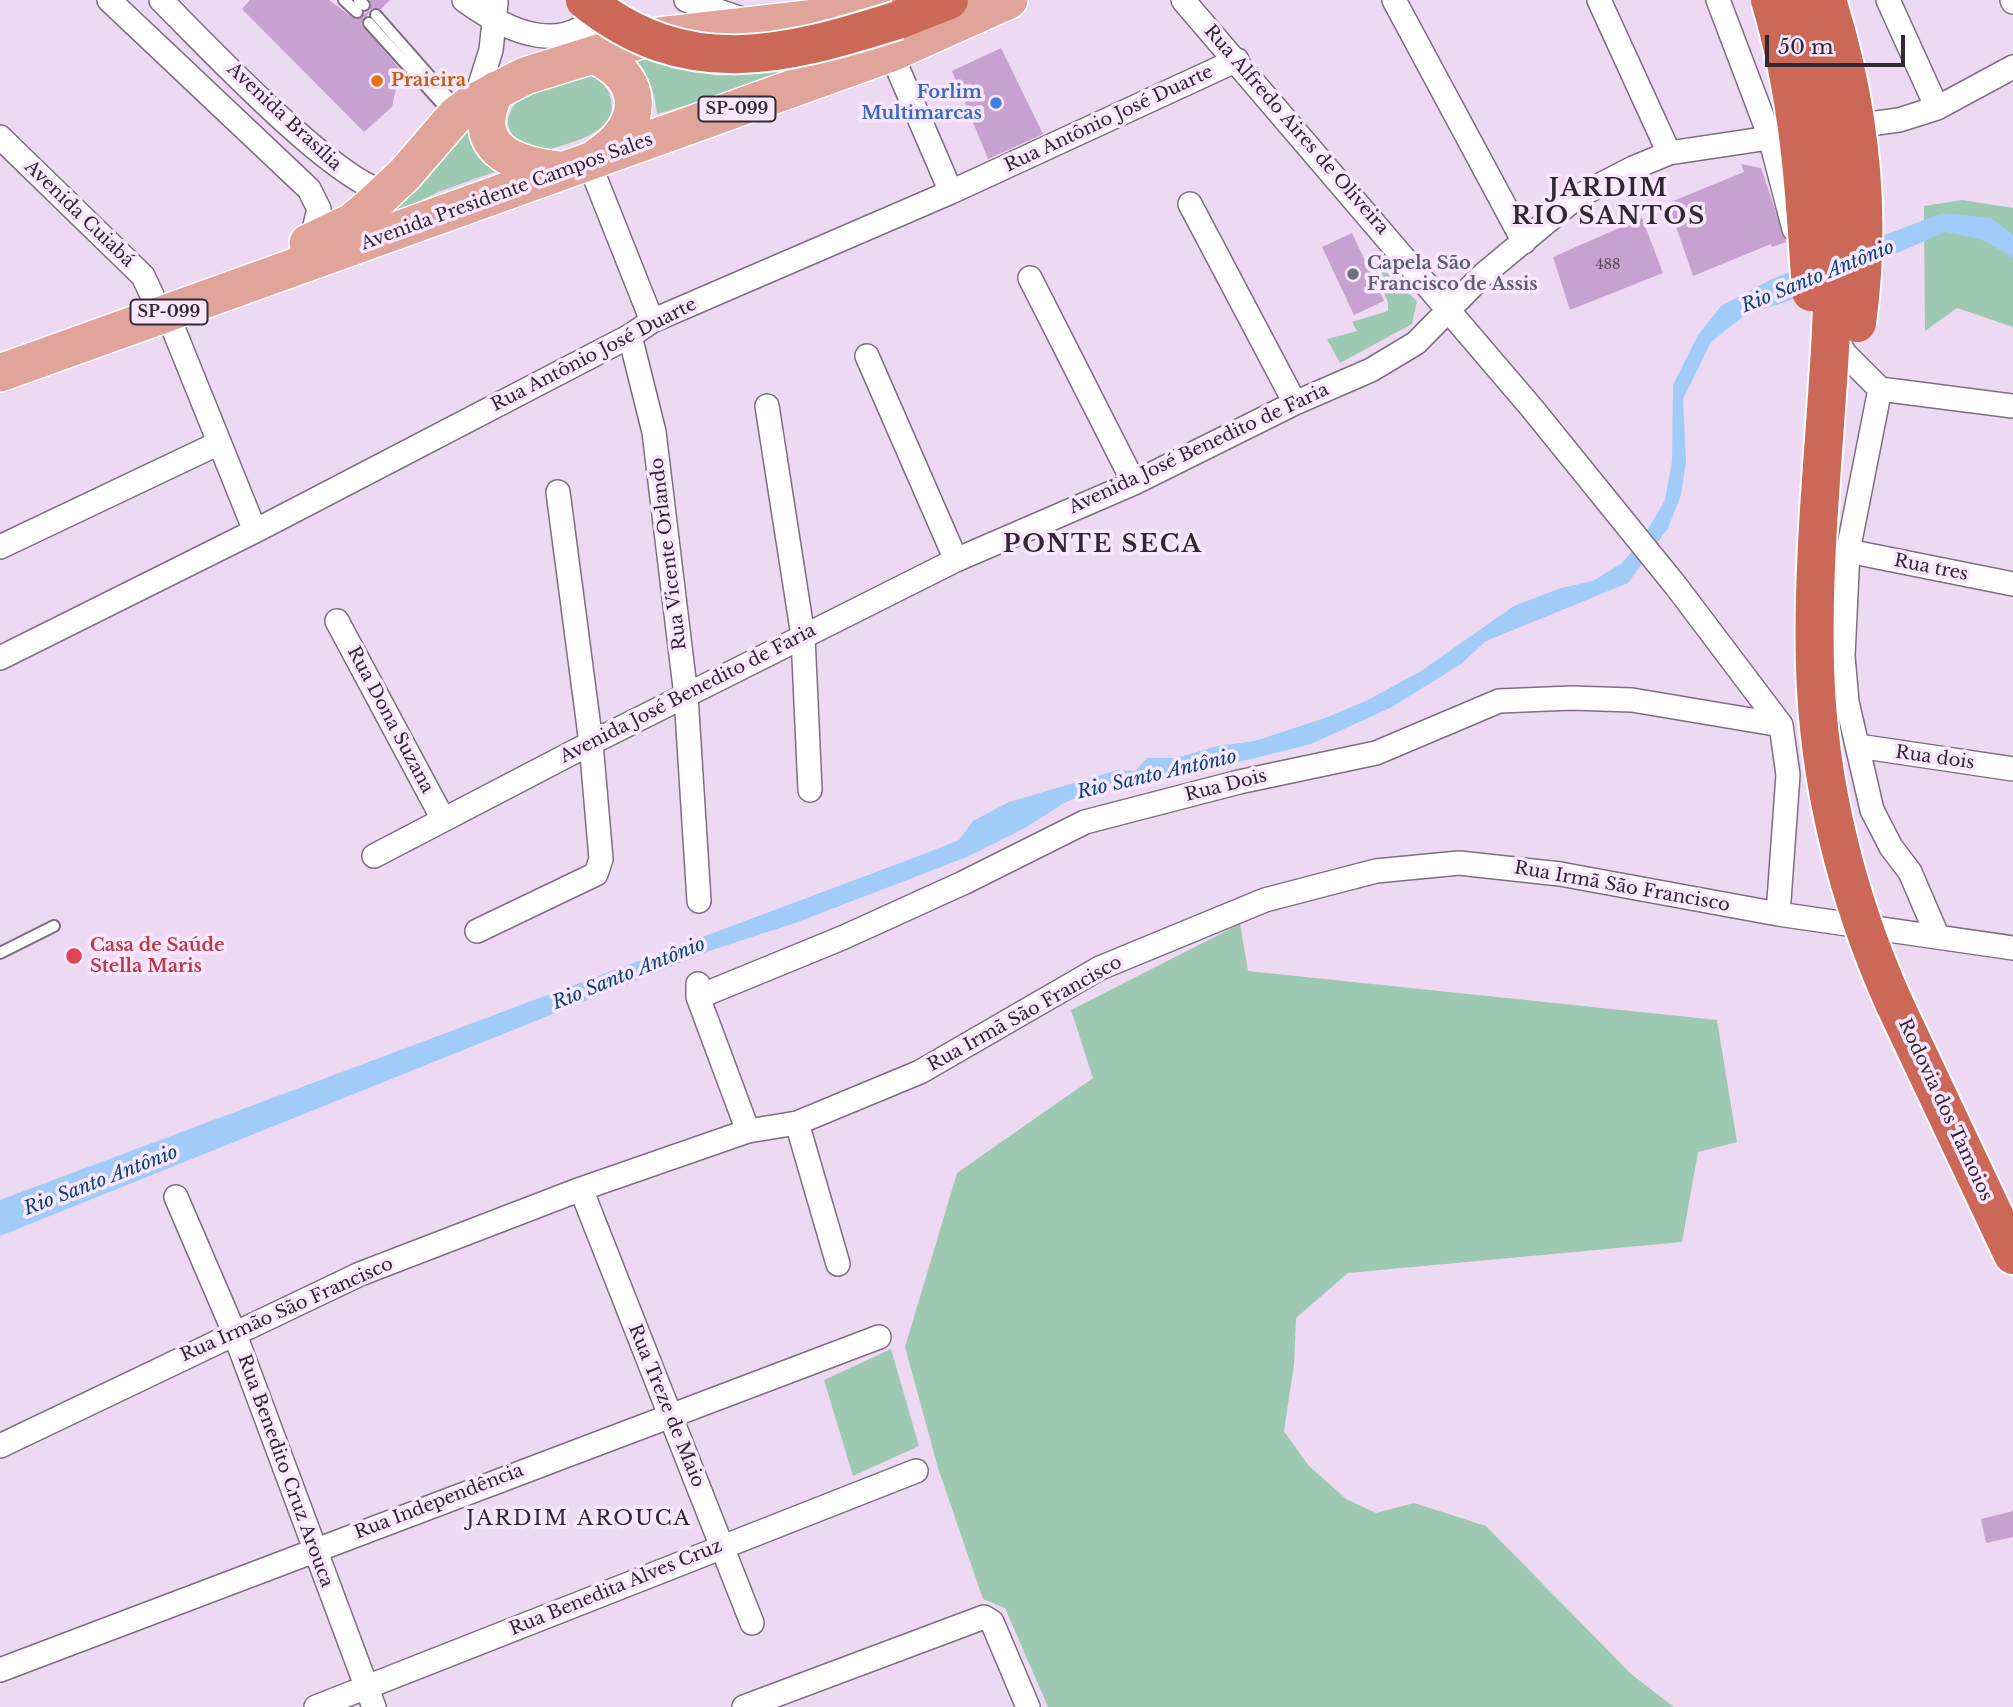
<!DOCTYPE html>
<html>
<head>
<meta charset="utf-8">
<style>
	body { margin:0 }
	#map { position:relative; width:2013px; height:1707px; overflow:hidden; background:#edd9f2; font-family:"Libre Baskerville",serif }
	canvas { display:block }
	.scale { position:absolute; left:1765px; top:35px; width:140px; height:32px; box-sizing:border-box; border:4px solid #302932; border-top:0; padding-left:9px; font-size:21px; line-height:24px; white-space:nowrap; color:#302932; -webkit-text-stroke:5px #fae6ff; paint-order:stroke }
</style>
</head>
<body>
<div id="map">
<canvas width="2013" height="1707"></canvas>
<div class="scale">50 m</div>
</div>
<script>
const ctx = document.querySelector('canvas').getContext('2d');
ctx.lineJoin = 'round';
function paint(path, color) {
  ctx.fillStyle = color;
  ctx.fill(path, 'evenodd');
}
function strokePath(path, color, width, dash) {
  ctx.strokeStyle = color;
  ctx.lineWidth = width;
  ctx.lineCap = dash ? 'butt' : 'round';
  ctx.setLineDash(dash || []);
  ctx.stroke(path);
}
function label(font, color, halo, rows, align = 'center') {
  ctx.font = font + ' "Libre Baskerville",serif';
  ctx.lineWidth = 7;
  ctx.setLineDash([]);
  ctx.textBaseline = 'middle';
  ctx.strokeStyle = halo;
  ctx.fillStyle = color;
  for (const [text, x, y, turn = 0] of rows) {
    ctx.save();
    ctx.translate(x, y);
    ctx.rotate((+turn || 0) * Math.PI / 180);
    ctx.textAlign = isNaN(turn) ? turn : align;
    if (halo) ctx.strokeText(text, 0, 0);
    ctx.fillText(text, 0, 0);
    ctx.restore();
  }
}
paint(new Path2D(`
	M 650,52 L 816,61 L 826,65 L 657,114 C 655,92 649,77 635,59 Z
	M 584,74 C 595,77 604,82 609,93 C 625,134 567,143 540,152 C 515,142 495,127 518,100 Z
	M 468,131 L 481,158 L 497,171 L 438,192 L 359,233 L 416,184 Z
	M 1962,200 L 2013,208 L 2013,327 L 1957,308 L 1925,331 L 1924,206 Z
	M 1385,271 L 1417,301 L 1412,324 L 1340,363 L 1327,339 L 1357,331 L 1352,322 L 1388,311 L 1388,302 L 1376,276 Z
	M 1240,924 L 1248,971 L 1717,1020 L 1737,1142 L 1698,1152 L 1682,1242 L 1348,1273 L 1296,1318 L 1294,1364 L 1284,1431 L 1308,1465 L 1346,1499 L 1376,1513 L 1414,1503 L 1486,1526 L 1631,1674 L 1674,1707 L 1048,1707 L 1005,1608 L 983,1599 L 938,1468 L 905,1347 L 957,1173 L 1093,1078 L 1071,1010 Z
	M 891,1349 L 919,1446 L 853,1476 L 824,1380 Z`), '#9dc9b2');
paint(new Path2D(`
	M 1942,213 L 1991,218 L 2013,235 L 2013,257 L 1980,239 L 1945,232 L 1786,302 L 1746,314 L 1711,342 L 1683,399 L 1686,462 L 1681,495 L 1668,528 L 1628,583 L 1486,641 L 1461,664 L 1392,707 L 1311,744 L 1247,760 L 1095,789 L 1064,803 L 1025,828 L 967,857 L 795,923 L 715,949 L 0,1236 L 0,1200 L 916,857 L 959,840 L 973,821 L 1009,802 L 1118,770 L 1135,771 L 1147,758 L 1176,758 L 1218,746 L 1255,741 L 1325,718 L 1368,700 L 1421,671 L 1514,606 L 1561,588 L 1593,581 L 1622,563 L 1641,541 L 1665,500 L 1672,461 L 1673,385 L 1698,335 L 1721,306 L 1772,279 Z`), '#a1cbf8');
paint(new Path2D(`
	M 250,0 L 329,0 L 356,20 L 370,10 L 370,0 L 390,0 L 381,9 L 371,9 L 361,24 L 400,69 L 392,107 L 364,132 L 242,9 Z
	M 1001,48 L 1043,134 L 988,159 L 952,71 Z
	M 1741,164 L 1761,168 L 1786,242 L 1772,247 L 1771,244 L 1693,276 L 1668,203 L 1744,172 Z
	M 1642,218 L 1663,273 L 1570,310 L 1553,257 Z
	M 1352,233 L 1384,301 L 1354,315 L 1322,247 Z
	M 2013,1511 L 2013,1537 L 1986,1543 L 1981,1519 Z`), '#c7a1d0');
const lane = new Path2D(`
	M 344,0 L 357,12
	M 359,0 L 364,5
	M 376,15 L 449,98 L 460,104
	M 369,23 L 442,104 L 447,114
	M 0,953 L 54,926`);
const street = new Path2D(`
	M 109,0 L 309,189 L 319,209 L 311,242
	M 161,0 C 201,40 340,188 388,192
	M 464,0 C 509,33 569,60 607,3
	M 686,0 L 742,19
	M 1183,0 L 1531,407 L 1676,586 L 1781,725 L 1788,775 L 1778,914
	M 1394,0 L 1524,242
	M 1599,0 L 1669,153
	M 1718,0 L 1770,137 L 1794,229
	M 1888,0 L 1937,108
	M 2012,0 L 2013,2
	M 891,53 L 951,192
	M 475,101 L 491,50 L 496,3
	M 1847,127 L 1899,120 L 1937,108 L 2013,67
	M 0,137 L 143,276 L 152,295
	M 582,165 L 594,175 L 652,321
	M 1190,204 L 1295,403
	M 1030,278 L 1134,483
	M 167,313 L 255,531
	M 1833,333 L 1845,354 L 1880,389
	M 630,336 L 654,432 L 686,696 L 699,901
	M 867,356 L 956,560
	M 1880,389 L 1848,551 L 1843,656 L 1847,702 L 1872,810 L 1891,847 L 1910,872 L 1937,935
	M 1880,389 L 2013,406
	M 767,406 L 803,636 L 810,790
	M 0,547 L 219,443
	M 1848,551 L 2013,584
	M 337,621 L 443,819
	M 0,658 L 255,531 L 630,336 L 652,321 L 951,192 L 1237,60
	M 1858,746 L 2013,769
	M 374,856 L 591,743 L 956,560 L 1134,483 L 1295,403 L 1371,370 L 1416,343 L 1484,274 L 1577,197 L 1633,168 L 1669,153 L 1809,132
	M 477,931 L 596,874 L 601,859 L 591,743 L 558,492
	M 698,984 L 698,997 L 748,1131
	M 698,997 L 842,938 L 963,883 L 1085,822 L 1239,782 L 1376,753 L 1499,701 L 1572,698 L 1632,700 L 1781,725
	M 797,1123 L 838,1264
	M 581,1189 L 752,1623
	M 176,1197 L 234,1332 L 374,1707
	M 0,1446 L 360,1274 L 581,1189 L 748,1131 L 797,1123 L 920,1072 L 1100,968 L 1265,900 L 1376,871 L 1459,863 L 1560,874 L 1778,914 L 2013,948
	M 0,1670 L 879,1337
	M 316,1707 L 916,1471
	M 744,1707 L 984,1617 L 992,1622 L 1028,1707`);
const primary = new Path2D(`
	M 593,55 C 647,77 645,126 598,156
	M 496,90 C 467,147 511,165 559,170
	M 308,243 L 352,222 L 371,206 L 405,174 L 455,116 L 469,105 L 525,76 L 650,37 L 824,17 L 882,0
	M 0,373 L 891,53 L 1009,0`);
const highway = new Path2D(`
	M 898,20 L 949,0
	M 1894,1003 L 2013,1255`);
strokePath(lane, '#7e6d83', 14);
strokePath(street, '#7e6d83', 26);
strokePath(primary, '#fff', 40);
strokePath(highway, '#fff', 42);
strokePath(lane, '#fff', 10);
strokePath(street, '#fff', 23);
strokePath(primary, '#e0a49b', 37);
strokePath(highway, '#cb6858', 38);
const highwayBridge = new Path2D(`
	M 585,0 C 687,82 784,56 898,20
	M 1770,0 C 1799,96 1805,193 1811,292
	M 1798,0 C 1869,228 1809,437 1815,666 C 1818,782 1847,898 1894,1003
	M 1827,0 C 1860,105 1872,214 1857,323`);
strokePath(highwayBridge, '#fff', 42, []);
strokePath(highwayBridge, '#cb6858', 38);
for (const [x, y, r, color] of [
	[377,81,7,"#e8710a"],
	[996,103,7,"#3f7fe0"],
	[1353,274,7,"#6b7280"],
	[74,956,9,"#e0444e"]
]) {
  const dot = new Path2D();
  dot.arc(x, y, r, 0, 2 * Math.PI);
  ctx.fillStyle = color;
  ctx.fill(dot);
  strokePath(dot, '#fae6ff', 2.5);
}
label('14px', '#56475a', null, [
	["488",1608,265]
]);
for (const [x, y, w] of [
	[737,109,77],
	[169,312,77]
]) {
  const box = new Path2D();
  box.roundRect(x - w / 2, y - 12.5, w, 25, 5);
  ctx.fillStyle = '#fae6ff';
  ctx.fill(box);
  strokePath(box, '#302932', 2);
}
label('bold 16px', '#302932', null, [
	["SP-099",737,109],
	["SP-099",169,312]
]);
label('bold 18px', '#c56008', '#fae6ff', [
	["Praieira",391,81]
], 'left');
label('bold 18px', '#366cbe', '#fae6ff', [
	["Forlim",982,93],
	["Multimarcas",982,114]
], 'right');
label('18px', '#302932', '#fae6ff', [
	["Avenida Brasília",284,117,43],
	["Rua Antônio José Duarte",1109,119,-25],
	["Rua Alfredo Aires de Oliveira",1296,130,49],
	["Avenida Presidente Campos Sales",507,192,-20],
	["Avenida Cuiabá",79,214,44],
	["Rua Antônio José Duarte",594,355,-27],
	["Avenida José Benedito de Faria",1199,449,-25],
	["Rua Vicente Orlando",669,554,-97],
	["Rua tres",1931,568,11],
	["Avenida José Benedito de Faria",688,694,-27],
	["Rua Dona Suzana",390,720,62],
	["Rua dois",1935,758,8],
	["Rua Dois",1226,786,-14],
	["Rua Irmã São Francisco",1622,887,10],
	["Rua Irmã São Francisco",1025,1014,-29],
	["Rodovia dos Tamoios",1945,1110,65],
	["Rua Irmão São Francisco",287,1310,-24],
	["Rua Treze de Maio",666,1406,68],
	["Rua Benedito Cruz Arouca",285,1471,70],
	["Rua Independência",439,1502,-21],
	["Rua Benedita Alves Cruz",616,1588,-22]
]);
label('bold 18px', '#5b616d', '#fae6ff', [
	["Capela São",1367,264],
	["Francisco de Assis",1367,285]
], 'left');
label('bold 18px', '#be3a42', '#fae6ff', [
	["Casa de Saúde",90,946],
	["Stella Maris",90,967]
], 'left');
label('italic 19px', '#03457a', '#fae6ff', [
	["Rio Santo Antônio",1818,277,-22],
	["Rio Santo Antônio",1157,775,-13],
	["Rio Santo Antônio",629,974,-22],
	["Rio Santo Antônio",101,1181,-21]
]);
ctx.letterSpacing = '2px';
label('21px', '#302932', '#fae6ff', [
	["JARDIM AROUCA",579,1519]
]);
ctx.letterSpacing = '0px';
ctx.letterSpacing = '2px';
label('bold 24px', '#302932', '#fae6ff', [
	["JARDIM",1609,189],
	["RIO SANTOS",1609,217],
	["PONTE SECA",1103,545]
]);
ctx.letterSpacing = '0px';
</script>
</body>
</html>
